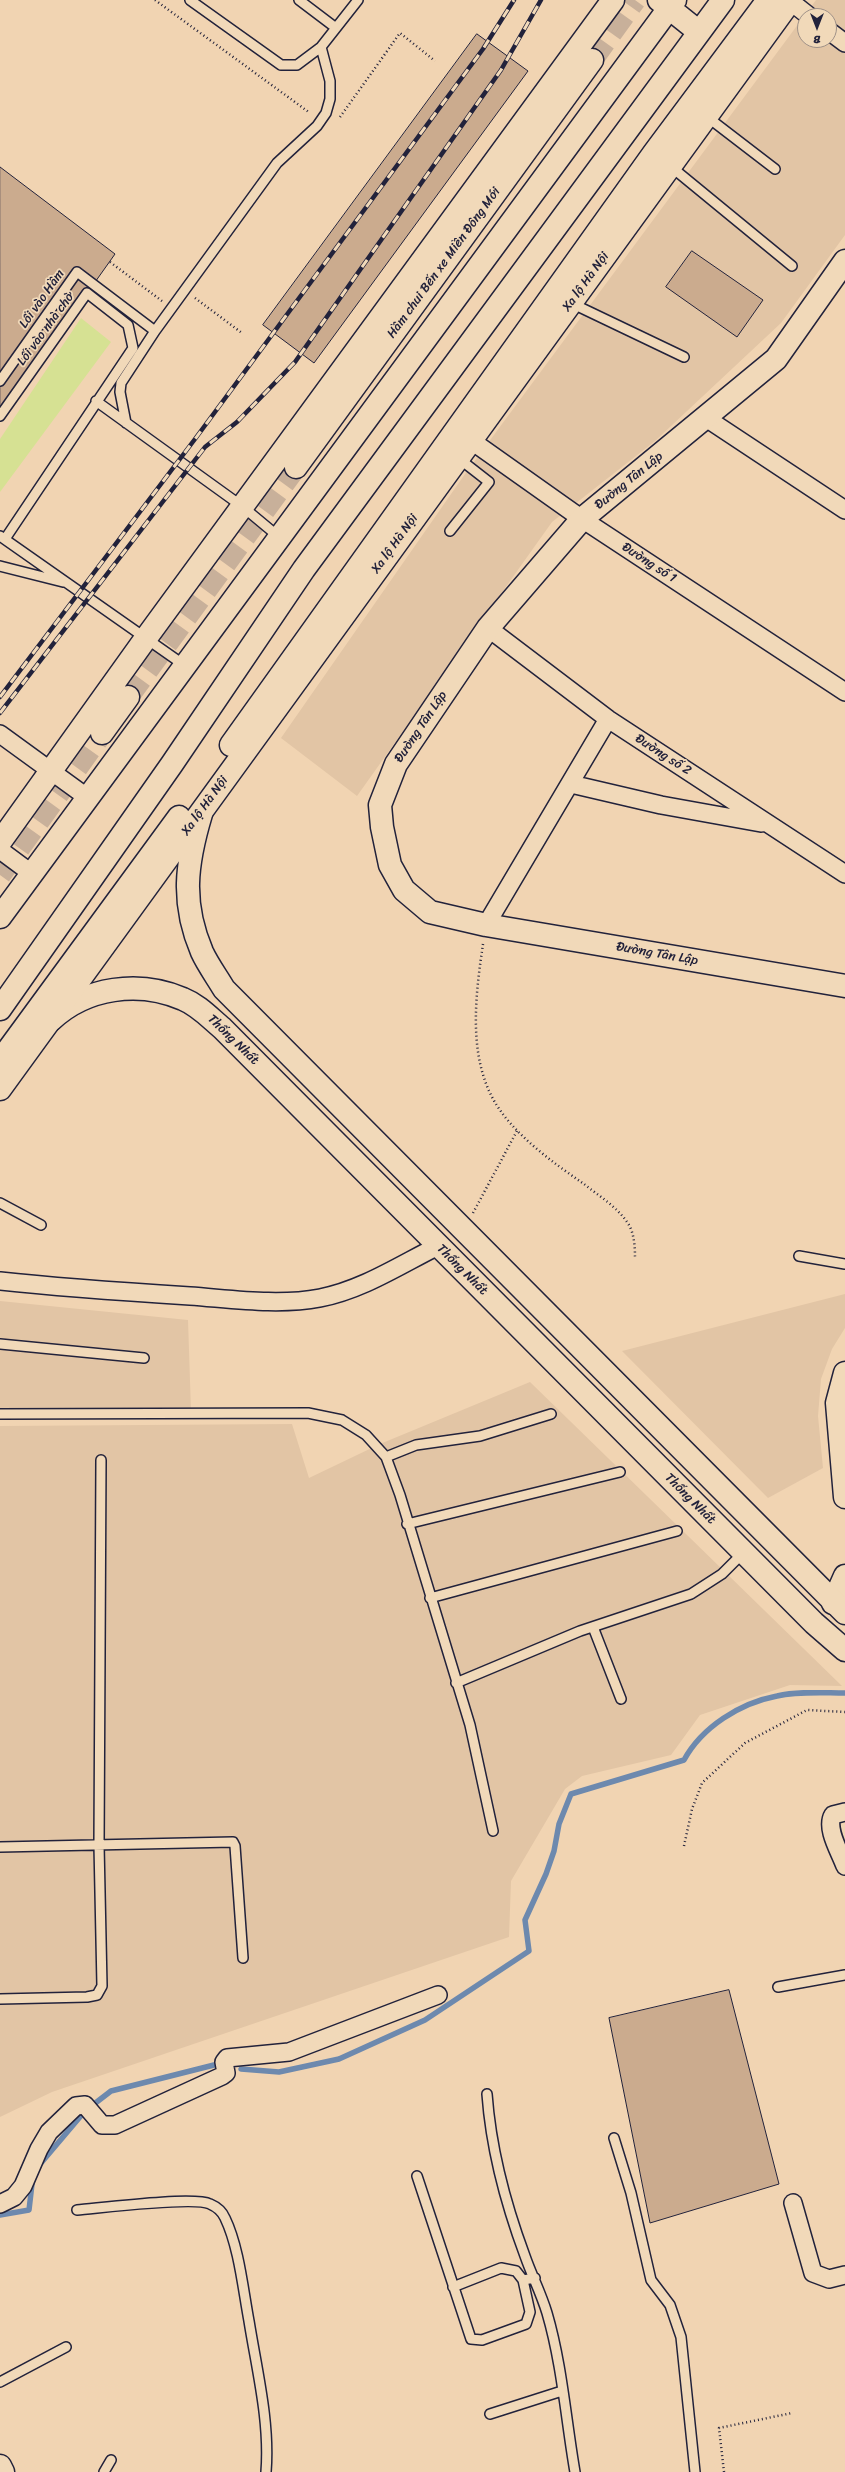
<!DOCTYPE html>
<html>
<head>
<meta charset="utf-8">
<style>
	body { margin:0 }
	#map { position:relative; width:845px; height:2472px; overflow:hidden; background:#f1d4b2; font-family:Sriracha,sans-serif }
	canvas { display:block }
	.north { position:absolute; left:797px; top:8px; width:40px; height:40px; box-sizing:border-box; background:#f1d9b9; border:1px solid #9e9087; border-radius:50%; rotate:180deg; font-size:11px; font-weight:700; line-height:16px; text-align:center; color:#22223b }
	.north::after { content:''; display:block; margin:auto; width:14px; height:18px; background:#22223b; clip-path:polygon(50% 0,100% 100%,50% 72%,0 100%) }
</style>
</head>
<body>
<div id="map">
<canvas width="845" height="2472"></canvas>
<div class="north">B</div>
</div>
<script>
const ctx = document.querySelector('canvas').getContext('2d');
ctx.lineJoin = 'round';
function paint(path, color) {
  ctx.fillStyle = color;
  ctx.fill(path, 'evenodd');
}
function strokePath(path, color, width, dash) {
  ctx.strokeStyle = color;
  ctx.lineWidth = width;
  ctx.lineCap = dash ? 'butt' : 'round';
  ctx.setLineDash(dash || []);
  ctx.stroke(path);
}
function label(font, color, halo, rows, align = 'center') {
  ctx.font = font + ' Sriracha,sans-serif';
  ctx.lineWidth = 3.5;
  ctx.setLineDash([]);
  ctx.textBaseline = 'middle';
  ctx.strokeStyle = halo;
  ctx.fillStyle = color;
  for (const [text, x, y, turn = 0] of rows) {
    ctx.save();
    ctx.translate(x, y);
    ctx.rotate((+turn || 0) * Math.PI / 180);
    ctx.textAlign = isNaN(turn) ? turn : align;
    if (halo) ctx.strokeText(text, 0, 0);
    ctx.fillText(text, 0, 0);
    ctx.restore();
  }
}
paint(new Path2D(`
	M 816,0 L 845,0 L 845,235 L 781,323 L 655,441 L 552,522 L 357,796 L 281,738 L 465,474 ZM 805,16 L 829,16 L 829,40 L 805,40 Z
	M 845,1294 L 845,1328 L 832,1349 L 821,1379 L 818,1416 L 823,1468 L 768,1498 L 622,1351 Z
	M 0,1301 L 188,1320 L 191,1411 L 0,1416 Z
	M 530,1382 L 842,1686 L 790,1685 L 700,1715 L 671,1755 L 582,1776 L 565,1789 L 511,1881 L 509,1937 L 52,2092 L 0,2117 L 0,1426 L 292,1424 L 309,1478 L 380,1444 Z`), '#e2c5a5');
paint(new Path2D(`
	M 81,318 L 111,342 L 0,492 L 0,439 Z`), '#d6e193');
strokePath(new Path2D(`
	M 241,2069 L 279,2072 L 339,2059 L 425,2020 L 529,1951 L 525,1920 L 546,1874 L 554,1851 L 559,1824 L 571,1794 L 684,1760 C 702,1727 740,1703 777,1696 C 799,1691 823,1693 845,1693
	M 41,2163 L 85,2111 L 111,2091 L 214,2065
	M 0,2215 L 29,2210 L 32,2184`), '#6d89ae', 5.5);
const building = new Path2D(`
	M 477,34 L 528,71 L 314,363 L 263,325 Z
	M 0,167 L 115,254 L 0,416 Z
	M 692,251 L 763,300 L 737,337 L 666,287 Z
	M 729,1990 L 779,2184 L 650,2223 L 609,2018 Z`);
paint(building, '#cbab8e');
strokePath(building, '#22223b', 1);
strokePath(new Path2D(`
	M 592,60 L 635,0
	M 128,697 L 296,467
	M 0,875 L 102,733`), '#c8b09a', 22, [22, 11]);
const service = new Path2D(`
	M 190,0 L 281,65 L 297,65 L 321,47 L 358,0
	M 299,0 L 336,28
	M 706,116 L 775,169
	M 669,165 L 792,266
	M 571,303 L 684,357
	M 0,381 L 77,272 L 155,331
	M 96,401 L 243,507 L 279,537
	M 0,416 L 87,293 L 128,325 L 133,348 L 5,539
	M 126,423 L 120,392 L 121,383 L 155,331 L 277,163 L 317,126 L 326,113 L 330,99 L 330,81 L 321,47
	M 450,531 L 489,482 L 457,457
	M 0,536 L 184,665
	M 0,566 L 63,582
	M 0,1203 L 41,1225
	M 799,1256 L 845,1264
	M 0,1344 L 144,1358
	M 0,1414 L 308,1413 L 342,1420 L 366,1435 L 386,1457 L 400,1495 L 470,1725 L 493,1831
	M 386,1457 L 416,1445 L 480,1436 L 551,1414
	M 407,1524 L 620,1472
	M 430,1598 L 677,1531
	M 593,1627 L 621,1699
	M 456,1683 L 580,1631 L 691,1594 L 722,1574 L 743,1553
	M 0,1847 L 233,1842 L 235,1846 L 243,1958
	M 778,1987 L 845,1975
	M 0,1999 L 87,1997 L 97,1995 L 102,1986 L 99,1845 L 101,1460
	M 487,2094 C 491,2149 506,2205 525,2256 C 532,2276 541,2293 547,2313 C 562,2364 566,2420 575,2472
	M 614,2138 L 631,2193 L 651,2280 L 670,2305 L 681,2337 L 695,2472
	M 417,2176 L 471,2339 L 482,2340 L 526,2324 L 530,2312 L 523,2280 L 535,2278
	M 77,2210 C 101,2208 194,2196 210,2204 C 217,2207 222,2211 225,2218 C 239,2247 243,2289 249,2321 C 257,2371 270,2422 266,2472
	M 453,2287 L 501,2268 L 516,2271 L 523,2280
	M 0,2382 L 66,2347
	M 490,2414 L 562,2391
	M 104,2472 L 111,2460`);
const minor = new Path2D(`
	M 790,1 L 809,16
	M 829,31 L 845,43
	M 706,418 L 845,510
	M 462,434 L 582,519 L 845,692
	M 488,628 L 608,719 L 845,874
	M 0,734 L 88,798
	M 571,784 L 661,805 L 761,823
	M 0,850 L 31,873
	M 486,925 L 608,719
	M 0,1281 C 63,1288 126,1292 190,1296 C 232,1299 278,1306 320,1298 C 362,1290 400,1265 438,1246
	M 845,1812 L 833,1815 C 825,1828 840,1852 845,1866
	M 793,2203 L 813,2273 L 829,2279 L 845,2275
	M 0,2204 L 14,2197 L 23,2186 L 39,2149 L 49,2132 L 76,2106 L 85,2105 L 102,2125 L 115,2125 L 222,2076 L 226,2073 L 224,2062 L 227,2058 L 289,2052 L 438,1995`);
const tertiary = new Path2D(`
	M 845,261 L 776,359 L 582,519 L 488,628 L 396,764 L 380,805 L 382,827 L 390,865 L 404,890 L 430,912 L 486,925 L 845,986
	M 845,1373 L 837,1403 L 845,1497
	M 833,1603 L 845,1576
	M 0,2466 L 3,2472`);
const secondary = new Path2D(`
	M 201,814 C 186,864 181,903 202,952 C 208,965 217,977 224,989 L 845,1613
	M 51,1020 C 86,987 139,980 183,999 C 198,1005 209,1017 222,1028 L 814,1623 L 845,1650`);
const trunk = new Path2D(`
	M 659,0 L 699,32
	M 296,467 L 592,60
	M 102,733 L 128,697
	M 231,745 L 654,153 L 768,0
	M 0,842 L 146,638 L 613,0
	M 0,917 L 675,0
	M 0,1009 L 172,764 L 304,569 L 723,0
	M 0,1061 L 179,817
	M 0,1089 L 791,0`);
strokePath(service, '#22223b', 12);
strokePath(minor, '#22223b', 20);
strokePath(tertiary, '#22223b', 25);
strokePath(secondary, '#22223b', 25);
strokePath(trunk, '#22223b', 25);
strokePath(new Path2D(`
	M 155,0 L 310,113
	M 340,117 L 400,33 L 435,61
	M 110,262 L 162,301
	M 195,298 L 242,333
	M 483,944 C 476,992 468,1051 492,1097 C 510,1132 552,1162 584,1184 C 599,1196 616,1206 627,1222 C 634,1231 635,1246 635,1257
	M 473,1213 L 518,1129
	M 684,1846 L 692,1809 L 702,1783 L 745,1743 L 807,1710 L 845,1712
	M 724,2472 L 719,2428 L 792,2413`), '#22223b', 2.5, [1, 3]);
strokePath(service, '#f1d9b9', 9);
strokePath(minor, '#f1d9b9', 17);
strokePath(tertiary, '#f1d9b9', 22);
strokePath(secondary, '#f1d9b9', 22);
strokePath(trunk, '#f1d9b9', 22);
const rail = new Path2D(`
	M 0,697 L 195,439 L 483,49 L 514,0
	M 0,713 L 205,447 L 237,422 L 295,362 L 501,70 L 541,0`);
strokePath(rail, '#22223b', 4.5);
strokePath(rail, '#f1d9b9', 3, [9]);
label('13px', '#22223b', '#f1d9b9', [
	["Hầm chui Bến xe Miền Đông Mới",444,263,-54],
	["Xa lộ Hà Nội",586,282,-54],
	["Lối vào Hầm",42,299,-55],
	["Lối vào nhà chờ",46,329,-54],
	["Đường Tân Lập",629,481,-39],
	["Xa lộ Hà Nội",395,544,-54],
	["Đường số 1",649,563,33],
	["Đường Tân Lập",421,727,-56],
	["Đường số 2",663,755,33],
	["Xa lộ Hà Nội",205,806,-54],
	["Đường Tân Lập",657,954,10],
	["Thống Nhất",233,1040,44],
	["Thống Nhất",462,1270,45],
	["Thống Nhất",690,1499,45]
]);
</script>
</body>
</html>
